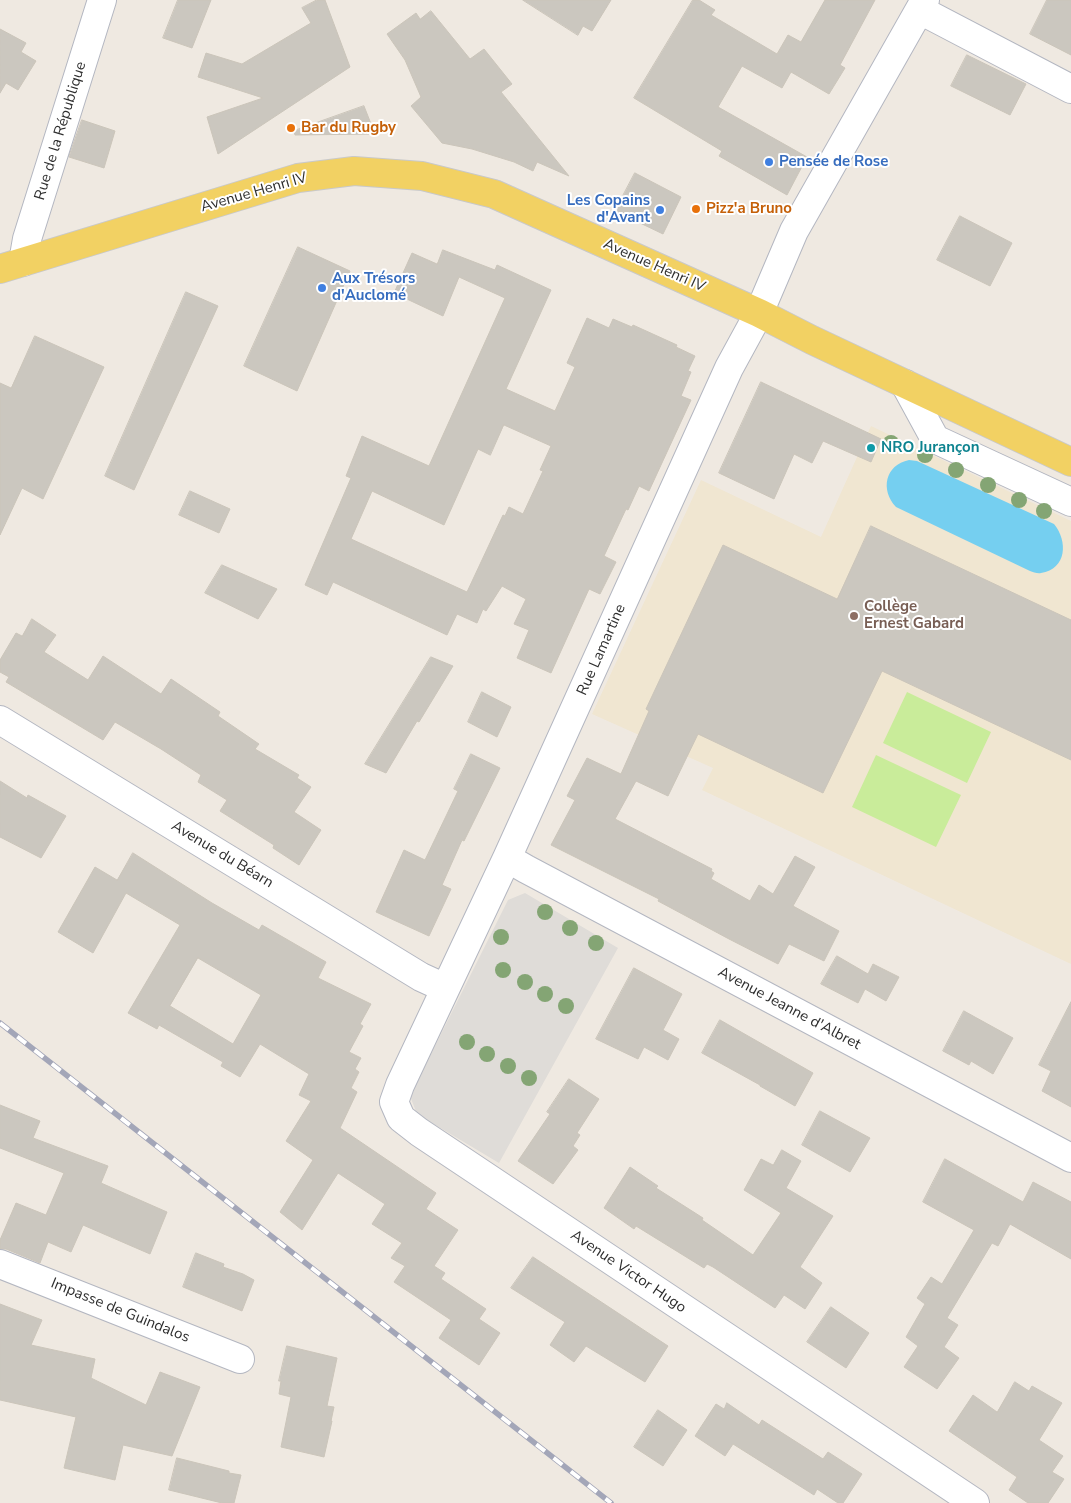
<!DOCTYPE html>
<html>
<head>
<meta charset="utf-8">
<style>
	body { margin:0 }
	canvas { display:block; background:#efe9e1 }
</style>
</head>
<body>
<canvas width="1071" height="1503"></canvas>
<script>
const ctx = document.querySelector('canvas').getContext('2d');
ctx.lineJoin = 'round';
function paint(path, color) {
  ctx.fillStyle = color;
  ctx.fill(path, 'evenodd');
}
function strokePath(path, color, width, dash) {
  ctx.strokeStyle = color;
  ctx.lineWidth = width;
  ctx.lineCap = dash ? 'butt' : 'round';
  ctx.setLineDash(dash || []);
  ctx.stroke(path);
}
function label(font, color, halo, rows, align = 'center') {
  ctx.font = font + ' "Nunito Sans",sans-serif';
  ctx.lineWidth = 4;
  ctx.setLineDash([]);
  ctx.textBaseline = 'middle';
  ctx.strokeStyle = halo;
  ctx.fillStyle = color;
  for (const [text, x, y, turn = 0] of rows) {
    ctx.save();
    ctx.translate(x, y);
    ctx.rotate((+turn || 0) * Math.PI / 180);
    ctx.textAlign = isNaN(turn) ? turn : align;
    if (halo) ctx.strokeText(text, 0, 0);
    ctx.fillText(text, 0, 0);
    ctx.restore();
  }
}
paint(new Path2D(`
	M 871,426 L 1071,521 L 1071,964 L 702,790 L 713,768 L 592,714 L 701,480 L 821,537 Z`), '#f0e6d1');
paint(new Path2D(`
	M 907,692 L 991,732 L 967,783 L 883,743 Z
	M 876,755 L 961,795 L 936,847 L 852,807 Z`), '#c9ec9a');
paint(new Path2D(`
	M 525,893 L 618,948 L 499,1163 L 417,1114 L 410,1096 L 508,900 Z`), '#dfdcd8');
paint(new Path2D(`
	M 909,460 L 917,461 L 1054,524 C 1068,541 1067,569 1041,573 C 1038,574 1033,572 1030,571 L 896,507 C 880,490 885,465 909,460 Z`), '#75cff0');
const building = new Path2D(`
	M 178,0 L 211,0 L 192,48 L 163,38 Z
	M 317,0 L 325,0 L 350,67 L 218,154 L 207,117 L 263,98 L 198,77 L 206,53 L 242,64 L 311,23 L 302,8 Z
	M 523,0 L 611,0 L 592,31 L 583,26 L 578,35 Z
	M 693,0 L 699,0 L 715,10 L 711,15 L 777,54 L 788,35 L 801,42 L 825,0 L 875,0 L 840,65 L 845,68 L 829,94 L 791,72 L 782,88 L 742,66 L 718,107 L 807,157 L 787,195 L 719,156 L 722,151 L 634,98 Z
	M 1047,0 L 1071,0 L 1071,55 L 1030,34 Z
	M 431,11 L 470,59 L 484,49 L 512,84 L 501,92 L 569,176 L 537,162 L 533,171 L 514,162 L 472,149 L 442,143 L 411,106 L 421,97 L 405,60 L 387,34 L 416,13 L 420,19 Z
	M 0,29 L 26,43 L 21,52 L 36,61 L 18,90 L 6,83 L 0,93 Z
	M 967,55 L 1026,84 L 1010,115 L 951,86 Z
	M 364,106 L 375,134 L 295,135 L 294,131 Z
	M 82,120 L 115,131 L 104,168 L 69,157 Z
	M 635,173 L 681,197 L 663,234 L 615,211 Z
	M 960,216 L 1012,243 L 990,286 L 937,260 Z
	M 298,247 L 350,271 L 297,391 L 244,366 Z
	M 443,250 L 495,270 L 497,265 L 551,290 L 506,389 L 555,411 L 575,367 L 567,363 L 587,318 L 609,328 L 613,319 L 632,327 L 633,325 L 677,345 L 676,347 L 695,356 L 688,371 L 691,372 L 681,396 L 691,400 L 649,491 L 639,486 L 628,510 L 626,509 L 604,556 L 616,562 L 600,594 L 589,589 L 551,673 L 517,658 L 529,630 L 514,624 L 526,599 L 502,586 L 486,611 L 483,609 L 477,623 L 457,614 L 447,635 L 333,582 L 327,595 L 305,585 L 351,478 L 346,476 L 362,436 L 429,466 L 505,298 L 459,277 L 443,316 L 394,293 L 412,253 L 437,264 ZM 504,425 L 551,446 L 540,470 L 543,471 L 523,514 L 509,507 L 505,516 L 503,515 L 467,592 L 351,539 L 372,491 L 444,525 L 478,449 L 490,455 Z
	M 186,292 L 218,306 L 134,490 L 105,476 Z
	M 35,336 L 104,367 L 43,499 L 22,488 L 0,535 L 0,383 L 11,388 Z
	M 761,382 L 881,439 L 871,462 L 823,441 L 812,463 L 794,454 L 774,499 L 719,473 Z
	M 190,491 L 230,509 L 219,533 L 179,515 Z
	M 871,526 L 1071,620 L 1071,760 L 882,671 L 823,793 L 698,734 L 668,796 L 636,781 L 615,819 L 712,869 L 711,871 L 714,873 L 711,879 L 750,901 L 759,885 L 773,894 L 795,856 L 815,867 L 793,906 L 839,931 L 824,961 L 789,944 L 778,964 L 729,939 L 658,901 L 659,899 L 551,845 L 575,800 L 567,796 L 587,758 L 621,774 L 649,711 L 646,709 L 723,545 L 837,599 Z
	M 222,565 L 277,589 L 258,619 L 205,593 Z
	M 32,619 L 56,635 L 44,652 L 88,680 L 103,656 L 161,694 L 171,679 L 220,712 L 218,716 L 259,744 L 255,749 L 299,775 L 297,778 L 311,787 L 294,812 L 321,830 L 299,865 L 273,848 L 274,845 L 220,811 L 227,800 L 198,782 L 201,775 L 161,749 L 115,722 L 103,740 L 6,682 L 9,677 L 0,672 L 0,660 L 16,633 L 22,636 Z
	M 431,657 L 453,666 L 419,722 L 417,721 L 386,773 L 365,764 Z
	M 482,692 L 511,707 L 497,737 L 468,722 Z
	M 471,754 L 500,768 L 464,841 L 462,840 L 442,885 L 451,889 L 429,936 L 376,912 L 404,850 L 425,860 L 458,791 L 454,789 Z
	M 0,781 L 27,798 L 28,795 L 66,816 L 41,858 L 0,837 Z
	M 133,853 L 212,903 L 259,930 L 262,925 L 326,962 L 318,978 L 371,1004 L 360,1024 L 363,1026 L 349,1052 L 361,1058 L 355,1069 L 359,1072 L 351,1088 L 357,1092 L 340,1128 L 436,1193 L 426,1209 L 458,1230 L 434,1266 L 445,1273 L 441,1279 L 486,1309 L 479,1319 L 500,1333 L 479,1365 L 439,1338 L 451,1320 L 394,1282 L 405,1266 L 391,1258 L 402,1243 L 372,1224 L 385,1204 L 338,1173 L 302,1230 L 280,1212 L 313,1160 L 286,1141 L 311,1101 L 299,1095 L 309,1074 L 260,1044 L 240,1077 L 221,1066 L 223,1062 L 159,1025 L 157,1029 L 128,1013 L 180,925 L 126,893 L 93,953 L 58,932 L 95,867 L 117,880 ZM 198,958 L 261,995 L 233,1044 L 170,1006 Z
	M 837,956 L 868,974 L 873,964 L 899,977 L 886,1001 L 865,989 L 858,1003 L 821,984 Z
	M 634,968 L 682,994 L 663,1030 L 679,1039 L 668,1060 L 644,1047 L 638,1059 L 596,1039 Z
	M 1071,1002 L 1071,1107 L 1042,1091 L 1051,1071 L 1039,1065 Z
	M 964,1011 L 1013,1038 L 993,1074 L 971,1061 L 969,1065 L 943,1051 Z
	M 720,1020 L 813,1073 L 795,1106 L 760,1086 L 760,1085 L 702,1053 Z
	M 569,1079 L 599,1099 L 577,1133 L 580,1135 L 573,1146 L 578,1150 L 553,1184 L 518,1161 L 550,1114 L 547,1112 Z
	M 0,1105 L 40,1121 L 33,1138 L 108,1166 L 101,1183 L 167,1212 L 150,1254 L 83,1225 L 71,1252 L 48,1242 L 40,1263 L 6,1249 L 0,1249 L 0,1240 L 16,1203 L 46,1215 L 64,1173 L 0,1148 Z
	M 820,1111 L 870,1138 L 850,1172 L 802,1145 Z
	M 782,1150 L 801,1161 L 786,1188 L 833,1216 L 800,1267 L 822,1283 L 805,1309 L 784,1295 L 775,1308 L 713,1267 L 707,1264 L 704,1268 L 636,1226 L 634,1229 L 604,1208 L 630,1167 L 658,1186 L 656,1188 L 703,1218 L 702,1220 L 753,1255 L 781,1213 L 744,1190 L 761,1159 L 773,1165 Z
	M 945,1159 L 1023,1202 L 1033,1182 L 1071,1202 L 1071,1259 L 1010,1224 L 998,1246 L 992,1243 L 947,1318 L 958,1325 L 944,1347 L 959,1358 L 937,1389 L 904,1367 L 918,1346 L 906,1337 L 925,1304 L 917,1298 L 931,1277 L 942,1284 L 974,1230 L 923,1202 Z
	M 196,1253 L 224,1264 L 223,1267 L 243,1274 L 254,1280 L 242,1311 L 183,1287 Z
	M 533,1257 L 668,1346 L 645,1382 L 586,1346 L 574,1362 L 550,1345 L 565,1322 L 511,1288 Z
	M 0,1304 L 42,1320 L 31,1345 L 95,1359 L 91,1378 L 146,1405 L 160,1372 L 200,1387 L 172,1456 L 123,1445 L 115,1480 L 64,1468 L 76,1417 L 0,1400 Z
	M 831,1307 L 869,1333 L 846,1368 L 807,1342 Z
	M 287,1346 L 337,1358 L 327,1406 L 334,1407 L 331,1421 L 332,1421 L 324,1457 L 281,1447 L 291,1397 L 279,1394 L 281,1381 L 279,1381 Z
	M 1015,1382 L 1029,1391 L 1032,1386 L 1062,1403 L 1039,1440 L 1063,1456 L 1052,1472 L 1064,1479 L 1048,1503 L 1028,1503 L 1009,1490 L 1017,1477 L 949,1431 L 973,1395 L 997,1412 Z
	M 727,1403 L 759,1425 L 762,1420 L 823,1459 L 828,1452 L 862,1474 L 843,1503 L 838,1503 L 817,1489 L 814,1495 L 733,1444 L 725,1456 L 695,1436 L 716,1404 L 724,1409 Z
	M 658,1410 L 687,1430 L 663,1466 L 634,1447 Z
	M 177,1458 L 229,1471 L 229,1473 L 241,1475 L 234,1503 L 222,1503 L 169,1490 Z`);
paint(building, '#cbc7bf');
strokePath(building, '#cbc5ba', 1);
const minor = new Path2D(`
	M 925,0 L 794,231 L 759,313 L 729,368 L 507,858 L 400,1085 L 394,1102 L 401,1118 L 419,1132 L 975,1503
	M 920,10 L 1071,89
	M 23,262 L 27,239 L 102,0
	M 905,384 L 935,439 L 1071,502
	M 0,720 L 421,977 L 445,988
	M 507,858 L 526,869 L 1071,1158
	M 0,1264 L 240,1359`);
const major = new Path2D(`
	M 0,269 L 298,178 L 354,171 L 422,176 L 494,194 L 759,313 L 812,340 L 1071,462`);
strokePath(minor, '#b4b7c1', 30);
strokePath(major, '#c9c9c9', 30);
strokePath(minor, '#fff', 28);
strokePath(major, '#f2d163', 28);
const rail = new Path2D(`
	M 0,1023 L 611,1503`);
strokePath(rail, '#a3a6b8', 5.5);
strokePath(rail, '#fff', 4, [11]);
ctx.fillStyle = '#84a574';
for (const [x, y] of [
	[891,443],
	[925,455],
	[956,470],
	[988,485],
	[1019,500],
	[1044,511],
	[545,912],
	[570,928],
	[501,937],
	[596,943],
	[503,970],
	[525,982],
	[545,994],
	[566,1006],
	[467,1042],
	[487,1054],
	[508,1066],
	[529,1078]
]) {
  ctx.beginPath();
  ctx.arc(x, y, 8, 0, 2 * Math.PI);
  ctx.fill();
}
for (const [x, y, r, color] of [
	[291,128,5,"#e8710a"],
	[769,162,5,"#3f7fe0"],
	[696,209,5,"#e8710a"],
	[660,210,5,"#3f7fe0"],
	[322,288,5,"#3f7fe0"],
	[871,448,5,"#0f9aa8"],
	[854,616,5,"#8d6e63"]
]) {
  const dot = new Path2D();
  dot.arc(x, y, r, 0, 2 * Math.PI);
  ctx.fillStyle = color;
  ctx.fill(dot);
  strokePath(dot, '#fff', 2);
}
label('bold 15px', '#c56008', '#fff', [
	["Bar du Rugby",301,128],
	["Pizz'a Bruno",706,209]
], 'left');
label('15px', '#2e2e2e', '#fff', [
	["Rue de la République",61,131,-73],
	["Avenue Henri IV",254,193,-16],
	["Avenue Henri IV",654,266,24],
	["Rue Lamartine",602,650,-66],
	["Avenue du Béarn",222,855,31],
	["Avenue Jeanne d'Albret",789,1009,28],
	["Avenue Victor Hugo",628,1272,34],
	["Impasse de Guindalos",120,1311,22]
]);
label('bold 15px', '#366cbe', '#fff', [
	["Pensée de Rose",779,162],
	["Les Copains",650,201,"right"],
	["d'Avant",650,218,"right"],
	["Aux Trésors",332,279],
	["d'Auclomé",332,296]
], 'left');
label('bold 15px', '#0d838f', '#fff', [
	["NRO Jurançon",881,448]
], 'left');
label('bold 15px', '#785e54', '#fff', [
	["Collège",864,607],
	["Ernest Gabard",864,624]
], 'left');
</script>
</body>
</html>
